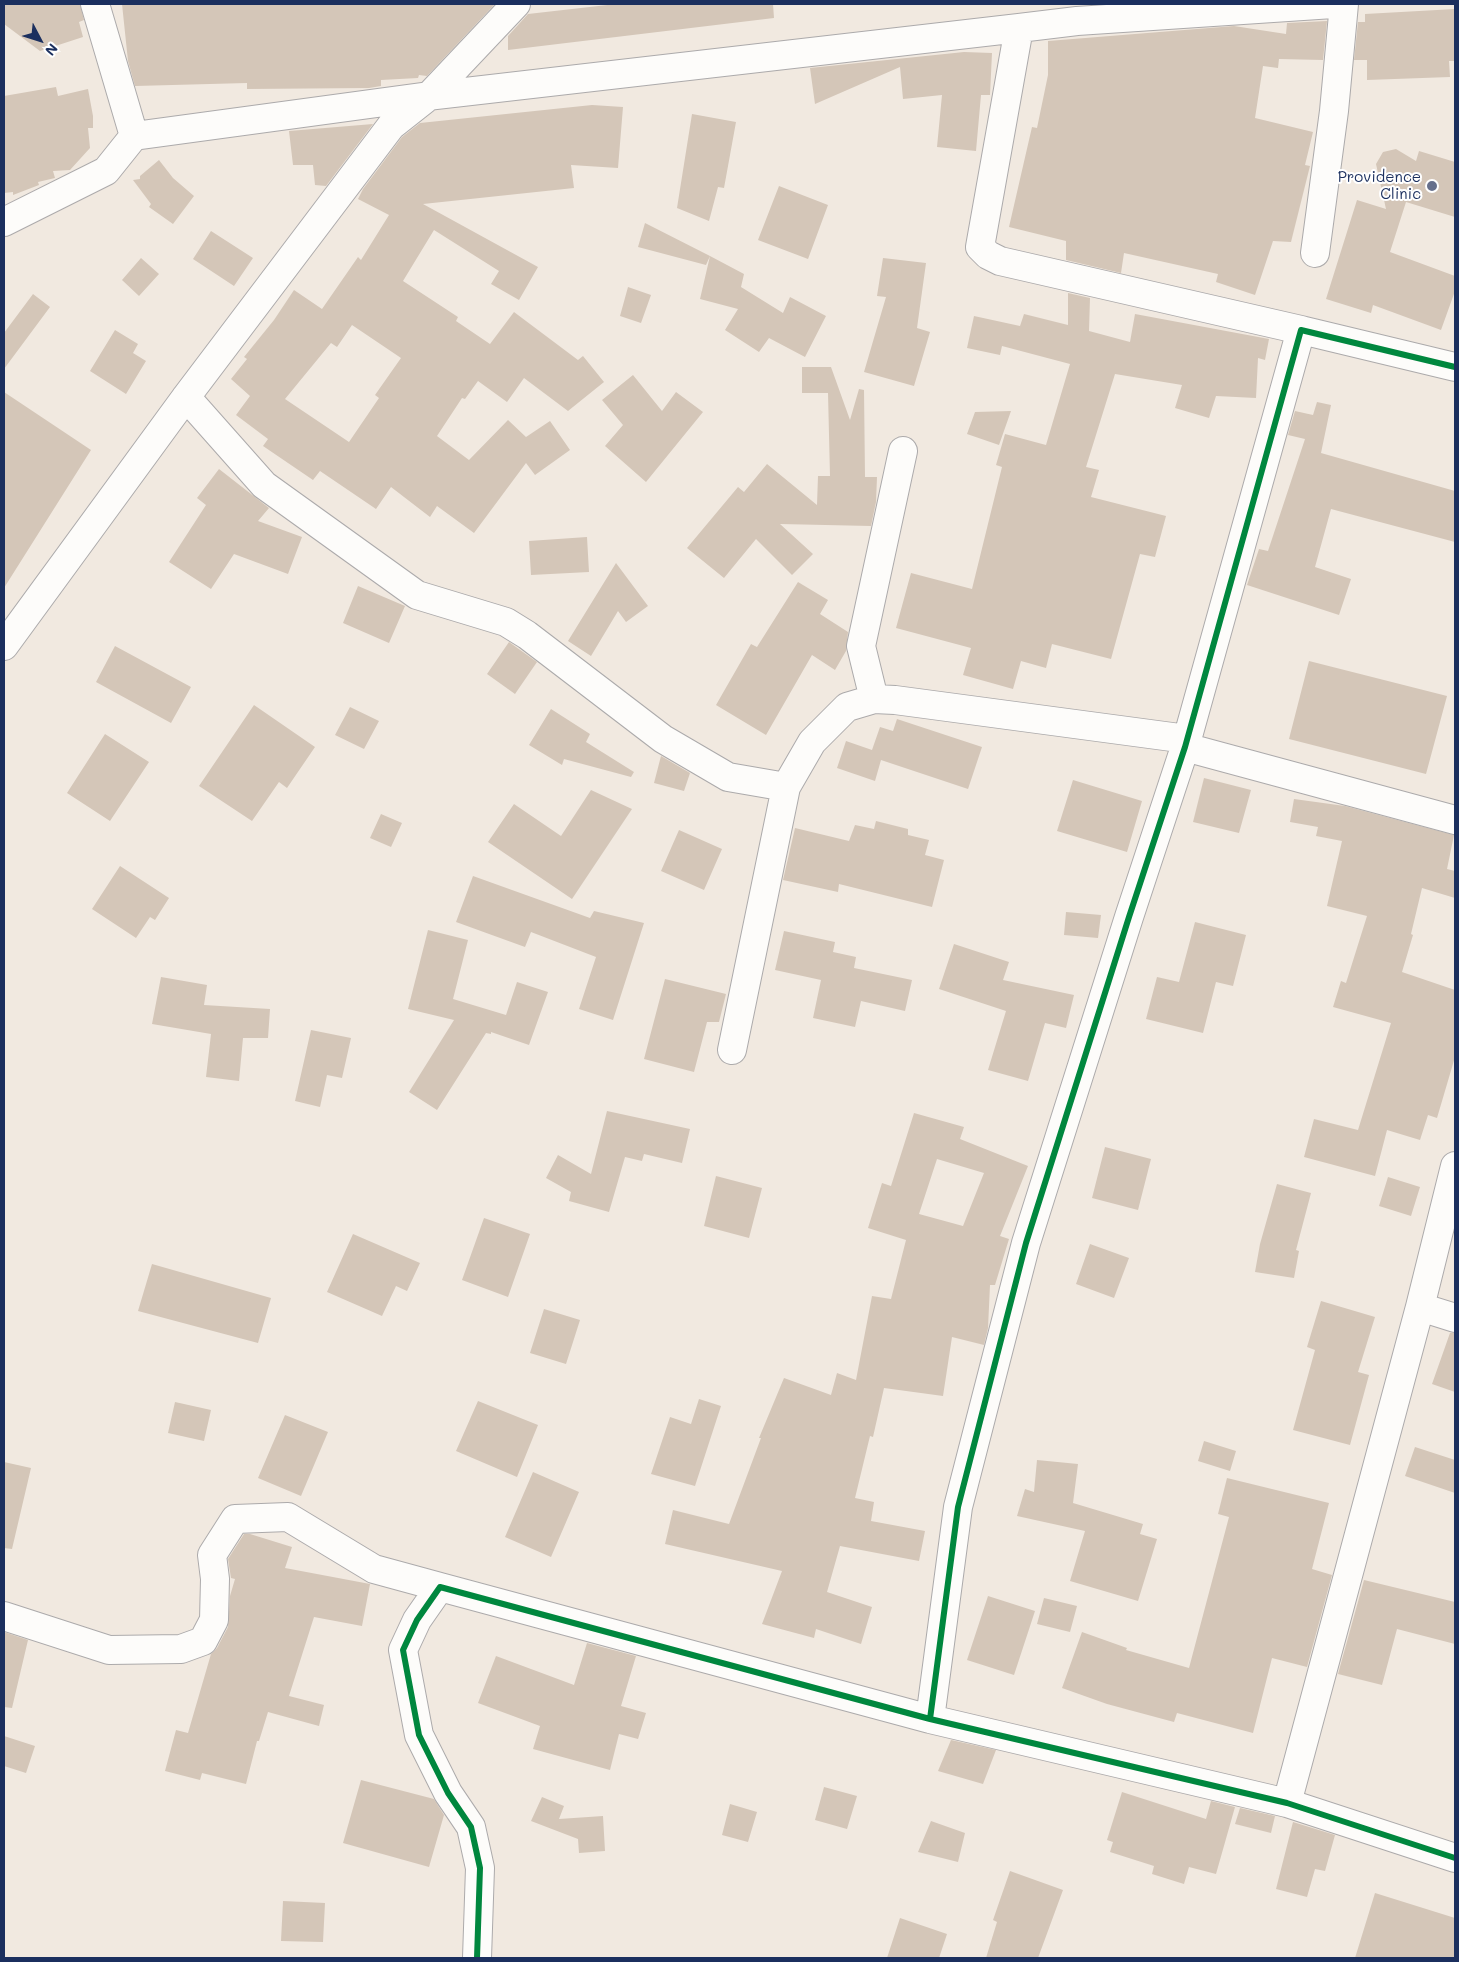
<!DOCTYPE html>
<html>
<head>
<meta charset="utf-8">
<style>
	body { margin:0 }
	#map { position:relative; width:1459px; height:1962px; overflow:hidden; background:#f1e9e0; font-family:Mali,sans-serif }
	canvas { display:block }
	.frame { position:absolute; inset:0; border:5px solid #1b2f5e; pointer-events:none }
	.north { position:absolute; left:15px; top:15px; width:50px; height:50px; -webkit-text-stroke:4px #fff; paint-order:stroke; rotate:130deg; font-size:14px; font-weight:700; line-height:20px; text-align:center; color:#1b2f5e }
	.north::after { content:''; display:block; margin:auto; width:18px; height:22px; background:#1b2f5e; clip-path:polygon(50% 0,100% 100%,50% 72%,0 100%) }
</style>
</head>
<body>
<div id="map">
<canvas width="1459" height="1962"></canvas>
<div class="frame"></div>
<div class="north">N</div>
</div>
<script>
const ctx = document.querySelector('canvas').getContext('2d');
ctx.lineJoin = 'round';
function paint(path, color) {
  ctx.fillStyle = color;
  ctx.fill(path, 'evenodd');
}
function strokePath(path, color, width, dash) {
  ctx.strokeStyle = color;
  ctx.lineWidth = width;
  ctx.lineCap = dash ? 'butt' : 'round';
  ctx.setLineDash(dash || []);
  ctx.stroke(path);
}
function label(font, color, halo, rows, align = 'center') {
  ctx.font = font + ' Mali,sans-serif';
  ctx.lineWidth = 4;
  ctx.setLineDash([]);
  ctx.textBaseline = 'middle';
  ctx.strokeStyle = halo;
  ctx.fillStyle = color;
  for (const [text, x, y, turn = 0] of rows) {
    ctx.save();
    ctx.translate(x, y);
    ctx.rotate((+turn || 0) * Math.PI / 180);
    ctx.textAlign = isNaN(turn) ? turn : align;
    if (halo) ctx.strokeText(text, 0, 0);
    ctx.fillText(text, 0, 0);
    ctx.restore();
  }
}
paint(new Path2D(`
	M 4,4 L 80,4 L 84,20 L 79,22 L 83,37 L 40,51 L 4,24 Z
	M 122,4 L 495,4 L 427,76 L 419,75 L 418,78 L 381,80 L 381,86 L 369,88 L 247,89 L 247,83 L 135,86 L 128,61 Z
	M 616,4 L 773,4 L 774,18 L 508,50 L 508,36 L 528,14 Z
	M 1455,9 L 1455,61 L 1449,61 L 1450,77 L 1367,80 L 1367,60 L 1354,60 L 1358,22 L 1365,22 L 1365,14 Z
	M 1327,21 L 1323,60 L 1279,59 L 1278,68 L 1263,66 L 1255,118 L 1313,132 L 1305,165 L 1310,166 L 1291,242 L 1273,241 L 1255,295 L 1216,282 L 1218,274 L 1124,253 L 1121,273 L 1066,260 L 1066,241 L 1009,227 L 1032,127 L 1037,128 L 1048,75 L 1048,41 L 1234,26 L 1286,34 L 1287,23 Z
	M 964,52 L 992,53 L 990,95 L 981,95 L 976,151 L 937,147 L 942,95 L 903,99 L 900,67 L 815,104 L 810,68 Z
	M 56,87 L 58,96 L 88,89 L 93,116 L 93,128 L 88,128 L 90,148 L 70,170 L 53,171 L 55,178 L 38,182 L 39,185 L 13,195 L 13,192 L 4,193 L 4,96 Z
	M 592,105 L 623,107 L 618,168 L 571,165 L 574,188 L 423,204 L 538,267 L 519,300 L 491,284 L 499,271 L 434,230 L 403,281 L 458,317 L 456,321 L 490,344 L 514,312 L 578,360 L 583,356 L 604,382 L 568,411 L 524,378 L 507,402 L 478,381 L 465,399 L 462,398 L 437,436 L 469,460 L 508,420 L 526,437 L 550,421 L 570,450 L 535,475 L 526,463 L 474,533 L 437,506 L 430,517 L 391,487 L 376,509 L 320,471 L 313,480 L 263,446 L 268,439 L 236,415 L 250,396 L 231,379 L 247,359 L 244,357 L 274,320 L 294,290 L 322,309 L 358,257 L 361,260 L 389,215 L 358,199 L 363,189 L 402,137 L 420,123 ZM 352,325 L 401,358 L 375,395 L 379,398 L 349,442 L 285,399 L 331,343 L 337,347 Z
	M 692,114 L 736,122 L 724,188 L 718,187 L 709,221 L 677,208 Z
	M 373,124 L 326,186 L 315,185 L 313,165 L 293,165 L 289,131 Z
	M 1396,149 L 1416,161 L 1419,151 L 1455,162 L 1455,217 L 1406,202 L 1390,252 L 1455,276 L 1455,291 L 1441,330 L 1373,305 L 1371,313 L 1326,299 L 1357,200 L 1386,209 L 1376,164 L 1383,152 Z
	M 159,160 L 173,178 L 194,196 L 173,224 L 149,207 L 151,204 L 133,180 L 140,179 L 140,176 Z
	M 779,186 L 828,205 L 808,259 L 758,240 Z
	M 645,223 L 710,256 L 706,265 L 638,247 Z
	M 211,231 L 253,258 L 234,286 L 193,259 Z
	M 710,256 L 744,274 L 741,287 L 783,313 L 790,297 L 826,316 L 805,357 L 769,338 L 759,352 L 725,330 L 738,309 L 700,299 Z
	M 141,258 L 159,274 L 139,296 L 122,280 Z
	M 883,258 L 926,263 L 917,328 L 930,332 L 914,386 L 864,372 L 886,297 L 877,296 Z
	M 628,287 L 651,295 L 641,323 L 620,316 Z
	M 1068,293 L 1090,298 L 1089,331 L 1130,342 L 1135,314 L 1269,339 L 1265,360 L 1258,358 L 1256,398 L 1216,396 L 1209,418 L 1175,408 L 1182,385 L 1115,374 L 1086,467 L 1099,470 L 1091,497 L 1166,516 L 1155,557 L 1140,554 L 1111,659 L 1052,644 L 1046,668 L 1021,661 L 1013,689 L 963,675 L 971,648 L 896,628 L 911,573 L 972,589 L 1002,467 L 996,465 L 1005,434 L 1046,445 L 1070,364 L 1002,346 L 1000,355 L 967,348 L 974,316 L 1020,326 L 1024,314 L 1068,325 Z
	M 33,294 L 50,307 L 4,369 L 4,333 Z
	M 115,330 L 138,344 L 133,353 L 146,361 L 126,394 L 90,371 Z
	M 802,367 L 831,367 L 850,420 L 859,389 L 864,390 L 865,477 L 877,477 L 876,502 L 871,526 L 780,524 L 813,554 L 792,575 L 756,539 L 724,578 L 687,548 L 738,487 L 744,492 L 767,464 L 817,505 L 818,476 L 830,476 L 828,393 L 802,393 Z
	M 633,375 L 662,411 L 676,392 L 703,412 L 646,482 L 605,446 L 623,425 L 602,400 Z
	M 4,392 L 91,450 L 4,588 Z
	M 1317,402 L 1331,405 L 1321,453 L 1455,491 L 1455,542 L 1331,509 L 1315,567 L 1351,579 L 1339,615 L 1247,585 L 1259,549 L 1268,551 L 1305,439 L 1288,435 L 1295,411 L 1313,415 Z
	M 1011,411 L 999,445 L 967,434 L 975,412 Z
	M 219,469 L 269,508 L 258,521 L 302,537 L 288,574 L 234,554 L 211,589 L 169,562 L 206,505 L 197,498 Z
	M 587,537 L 589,572 L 531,575 L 529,541 Z
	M 616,563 L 648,606 L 626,622 L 618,611 L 591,656 L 568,641 Z
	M 798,582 L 828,600 L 820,614 L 848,632 L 846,651 L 835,670 L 812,655 L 766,735 L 716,705 L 751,644 L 757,647 Z
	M 358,586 L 405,606 L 389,643 L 343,623 Z
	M 509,642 L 537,662 L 515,694 L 487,674 Z
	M 115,646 L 191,687 L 171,723 L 96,682 Z
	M 1309,661 L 1447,696 L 1426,774 L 1289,739 Z
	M 254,705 L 315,747 L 287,788 L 279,782 L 252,821 L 199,786 Z
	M 350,707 L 379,721 L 364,749 L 335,735 Z
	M 551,709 L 590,734 L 586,742 L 634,772 L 631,777 L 564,759 L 562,765 L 529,745 Z
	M 897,719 L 982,747 L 968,789 L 881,760 L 875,781 L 837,768 L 846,741 L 872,750 L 880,727 L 893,731 Z
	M 105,734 L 149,762 L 110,821 L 67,793 Z
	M 661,756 L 690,773 L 684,791 L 654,783 Z
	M 1204,778 L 1251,790 L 1239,833 L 1193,822 Z
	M 1073,780 L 1142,801 L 1127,852 L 1057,831 Z
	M 591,790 L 632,809 L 572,899 L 488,842 L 514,804 L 561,836 Z
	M 1294,799 L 1345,806 L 1454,835 L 1447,869 L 1455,871 L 1455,898 L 1422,888 L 1411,934 L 1413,935 L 1402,972 L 1455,990 L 1455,1057 L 1437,1118 L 1428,1115 L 1420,1140 L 1387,1130 L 1375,1176 L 1304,1157 L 1314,1119 L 1358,1130 L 1391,1023 L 1333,1007 L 1341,981 L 1346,983 L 1367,916 L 1327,906 L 1342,841 L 1316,836 L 1318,827 L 1290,822 Z
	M 381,814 L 402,823 L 391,847 L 370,838 Z
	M 876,821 L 908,829 L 908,835 L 929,840 L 925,855 L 944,860 L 932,907 L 839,884 L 838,892 L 783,880 L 795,828 L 849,841 L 855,825 L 874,829 Z
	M 679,830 L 722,849 L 704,890 L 661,871 Z
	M 120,866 L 169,898 L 155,920 L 150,917 L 136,938 L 92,909 Z
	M 473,876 L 590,918 L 594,911 L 644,923 L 613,1020 L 579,1009 L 596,957 L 531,932 L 525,947 L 456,922 Z
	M 1066,912 L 1101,915 L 1098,938 L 1064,935 Z
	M 1195,922 L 1246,935 L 1233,986 L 1216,982 L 1203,1033 L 1146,1019 L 1157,977 L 1179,982 Z
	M 428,930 L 468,940 L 453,999 L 506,1015 L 517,982 L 548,992 L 529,1045 L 491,1032 L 491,1034 L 486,1033 L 437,1110 L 409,1092 L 454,1020 L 408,1009 Z
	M 784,931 L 835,942 L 833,952 L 856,957 L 854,968 L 912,980 L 905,1011 L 861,1001 L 855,1027 L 813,1018 L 821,980 L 775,970 Z
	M 954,944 L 1009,962 L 1003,980 L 1074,995 L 1066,1028 L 1045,1023 L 1028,1081 L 988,1070 L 1006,1011 L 939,989 Z
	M 161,977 L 207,985 L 204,1005 L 270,1009 L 268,1038 L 243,1038 L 239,1081 L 206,1077 L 211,1034 L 152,1024 Z
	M 665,979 L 726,994 L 719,1022 L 707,1022 L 694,1072 L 644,1059 Z
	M 311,1030 L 351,1038 L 342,1078 L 327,1075 L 320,1107 L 295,1101 Z
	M 607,1111 L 690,1129 L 682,1163 L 644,1154 L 642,1161 L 625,1157 L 609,1212 L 569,1201 L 571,1192 L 546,1178 L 558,1155 L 591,1174 Z
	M 914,1113 L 964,1127 L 960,1139 L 1028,1166 L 1000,1236 L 1009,1239 L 995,1285 L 990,1285 L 988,1328 L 984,1345 L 952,1337 L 943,1396 L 884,1388 L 873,1437 L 870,1436 L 855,1498 L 874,1502 L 871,1521 L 925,1531 L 919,1561 L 840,1546 L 827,1592 L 872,1607 L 861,1644 L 816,1629 L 814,1638 L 762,1624 L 782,1571 L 665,1544 L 673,1510 L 729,1524 L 761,1438 L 759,1438 L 784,1378 L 831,1395 L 837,1373 L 856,1380 L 872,1296 L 891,1299 L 906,1240 L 868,1228 L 882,1183 L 891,1186 ZM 937,1159 L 984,1173 L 963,1226 L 919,1214 Z
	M 1105,1147 L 1151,1159 L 1138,1210 L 1092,1198 Z
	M 716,1176 L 762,1188 L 749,1238 L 704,1226 Z
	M 1388,1177 L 1420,1187 L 1411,1216 L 1379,1206 Z
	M 1277,1184 L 1311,1193 L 1296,1250 L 1299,1251 L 1294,1278 L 1255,1272 L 1260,1244 Z
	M 484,1218 L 530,1234 L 508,1297 L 462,1280 Z
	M 353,1234 L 420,1263 L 407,1291 L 396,1286 L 382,1316 L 327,1292 Z
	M 1090,1244 L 1129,1258 L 1114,1298 L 1076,1284 Z
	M 152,1264 L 271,1298 L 258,1343 L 138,1311 Z
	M 1321,1301 L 1375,1317 L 1358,1372 L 1369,1375 L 1350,1445 L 1293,1430 L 1315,1350 L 1307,1347 Z
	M 544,1309 L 580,1320 L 566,1364 L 530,1353 Z
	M 1450,1333 L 1455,1333 L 1455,1392 L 1432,1384 Z
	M 699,1399 L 721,1406 L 695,1486 L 651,1474 L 670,1417 L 691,1424 Z
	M 478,1401 L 538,1425 L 517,1477 L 456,1451 Z
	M 175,1402 L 211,1410 L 204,1441 L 168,1433 Z
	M 285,1415 L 328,1432 L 301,1496 L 258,1478 Z
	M 1204,1441 L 1236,1451 L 1230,1471 L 1198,1461 Z
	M 1415,1447 L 1455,1460 L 1455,1493 L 1405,1476 Z
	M 1037,1460 L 1078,1464 L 1073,1503 L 1143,1524 L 1140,1534 L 1157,1539 L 1138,1601 L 1070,1581 L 1085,1531 L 1017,1516 L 1025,1489 L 1034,1492 Z
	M 4,1462 L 31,1468 L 12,1549 L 4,1548 Z
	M 533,1472 L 579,1492 L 551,1557 L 505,1537 Z
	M 1227,1478 L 1329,1503 L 1312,1569 L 1332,1575 L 1307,1667 L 1272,1658 L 1253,1733 L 1177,1713 L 1174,1722 L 1107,1704 L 1062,1688 L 1082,1632 L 1127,1648 L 1126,1650 L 1189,1668 L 1229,1517 L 1218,1514 Z
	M 244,1534 L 250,1534 L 292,1547 L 285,1568 L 370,1584 L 362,1626 L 314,1617 L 289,1696 L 324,1705 L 319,1726 L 268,1712 L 259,1741 L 257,1741 L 246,1784 L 202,1773 L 200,1780 L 165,1771 L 176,1730 L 188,1733 L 211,1654 L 217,1648 L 228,1627 L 230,1596 L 235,1579 L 231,1578 L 228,1559 Z
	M 1364,1580 L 1455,1602 L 1455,1644 L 1397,1629 L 1382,1685 L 1338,1674 Z
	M 988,1596 L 1035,1611 L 1014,1675 L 967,1660 Z
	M 1044,1598 L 1077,1606 L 1070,1632 L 1037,1624 Z
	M 4,1632 L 28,1640 L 12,1708 L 4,1707 Z
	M 587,1643 L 636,1656 L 621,1706 L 646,1713 L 638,1739 L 619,1734 L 610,1770 L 533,1749 L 540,1726 L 478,1703 L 496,1656 L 574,1685 Z
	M 4,1736 L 35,1746 L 26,1773 L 4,1766 Z
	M 951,1740 L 996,1750 L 983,1784 L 938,1771 Z
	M 361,1780 L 434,1799 L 444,1815 L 429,1867 L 343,1843 Z
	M 824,1787 L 857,1796 L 847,1829 L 815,1820 Z
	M 1122,1792 L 1206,1819 L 1211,1801 L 1235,1807 L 1216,1874 L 1189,1867 L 1184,1884 L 1152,1874 L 1154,1866 L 1110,1852 L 1113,1842 L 1107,1840 Z
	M 542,1797 L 564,1806 L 559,1819 L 603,1816 L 605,1851 L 579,1853 L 578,1839 L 531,1821 Z
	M 730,1804 L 757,1812 L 748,1842 L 722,1835 Z
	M 1240,1808 L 1275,1816 L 1271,1833 L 1235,1824 Z
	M 931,1821 L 965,1833 L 958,1862 L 918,1852 Z
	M 1293,1822 L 1335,1835 L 1325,1871 L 1315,1869 L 1307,1897 L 1276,1889 Z
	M 1010,1871 L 1063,1890 L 1038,1958 L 986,1958 L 997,1922 L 993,1920 Z
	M 1375,1893 L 1455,1918 L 1455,1958 L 1355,1958 Z
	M 283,1901 L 325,1903 L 323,1942 L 281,1941 Z
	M 900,1918 L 947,1934 L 939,1958 L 887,1958 Z`), '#d4c6b8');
const minor = new Path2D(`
	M 95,4 L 134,136
	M 1019,28 L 980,247 L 988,255 L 1000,261 L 1301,330
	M 4,222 L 106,171 L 134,136 L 429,96 L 1019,28 L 1077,21 L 1333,4
	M 1315,253 L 1334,111 L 1344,4
	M 186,397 L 264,485 L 417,595 L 506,622 L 527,635 L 663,739 L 728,777 L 786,787
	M 4,646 L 186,397 L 391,126 L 429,96 L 516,4
	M 874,699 L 861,646 L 903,451
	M 1185,747 L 1455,820
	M 732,1050 L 786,787 L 812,742 L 847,707 L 874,699 L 895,700 L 1187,739
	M 1420,1307 L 1455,1318
	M 4,1616 L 109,1650 L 181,1649 L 203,1641 L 214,1620 L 215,1579 L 212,1555 L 235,1519 L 288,1517 L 374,1569 L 440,1587
	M 930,1719 L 958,1507 L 1026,1243 L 1129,917 L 1185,747 L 1301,330 L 1455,367
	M 1287,1803 L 1420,1307 L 1455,1166
	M 477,1958 L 480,1868 L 471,1827 L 448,1793 L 419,1735 L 403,1650 L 417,1620 L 440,1587 L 930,1719 L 1287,1803 L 1455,1858`);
strokePath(minor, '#acaaab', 30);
strokePath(minor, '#fdfcfa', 28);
strokePath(new Path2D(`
	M 930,1719 L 958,1507 L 1026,1243 L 1129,917 L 1185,747 L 1301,330 L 1455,367
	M 477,1958 L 480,1868 L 471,1827 L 448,1793 L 419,1735 L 403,1650 L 417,1620 L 440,1587 L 930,1719 L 1287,1803 L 1455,1858`), '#00873e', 6);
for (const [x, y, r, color] of [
	[1432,186,6,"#66708c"]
]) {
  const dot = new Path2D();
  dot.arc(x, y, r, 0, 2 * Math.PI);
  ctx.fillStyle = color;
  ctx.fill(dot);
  strokePath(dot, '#fff', 2);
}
label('15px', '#1b2f5e', '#fff', [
	["Providence",1421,177],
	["Clinic",1421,194]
], 'right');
</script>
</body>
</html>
